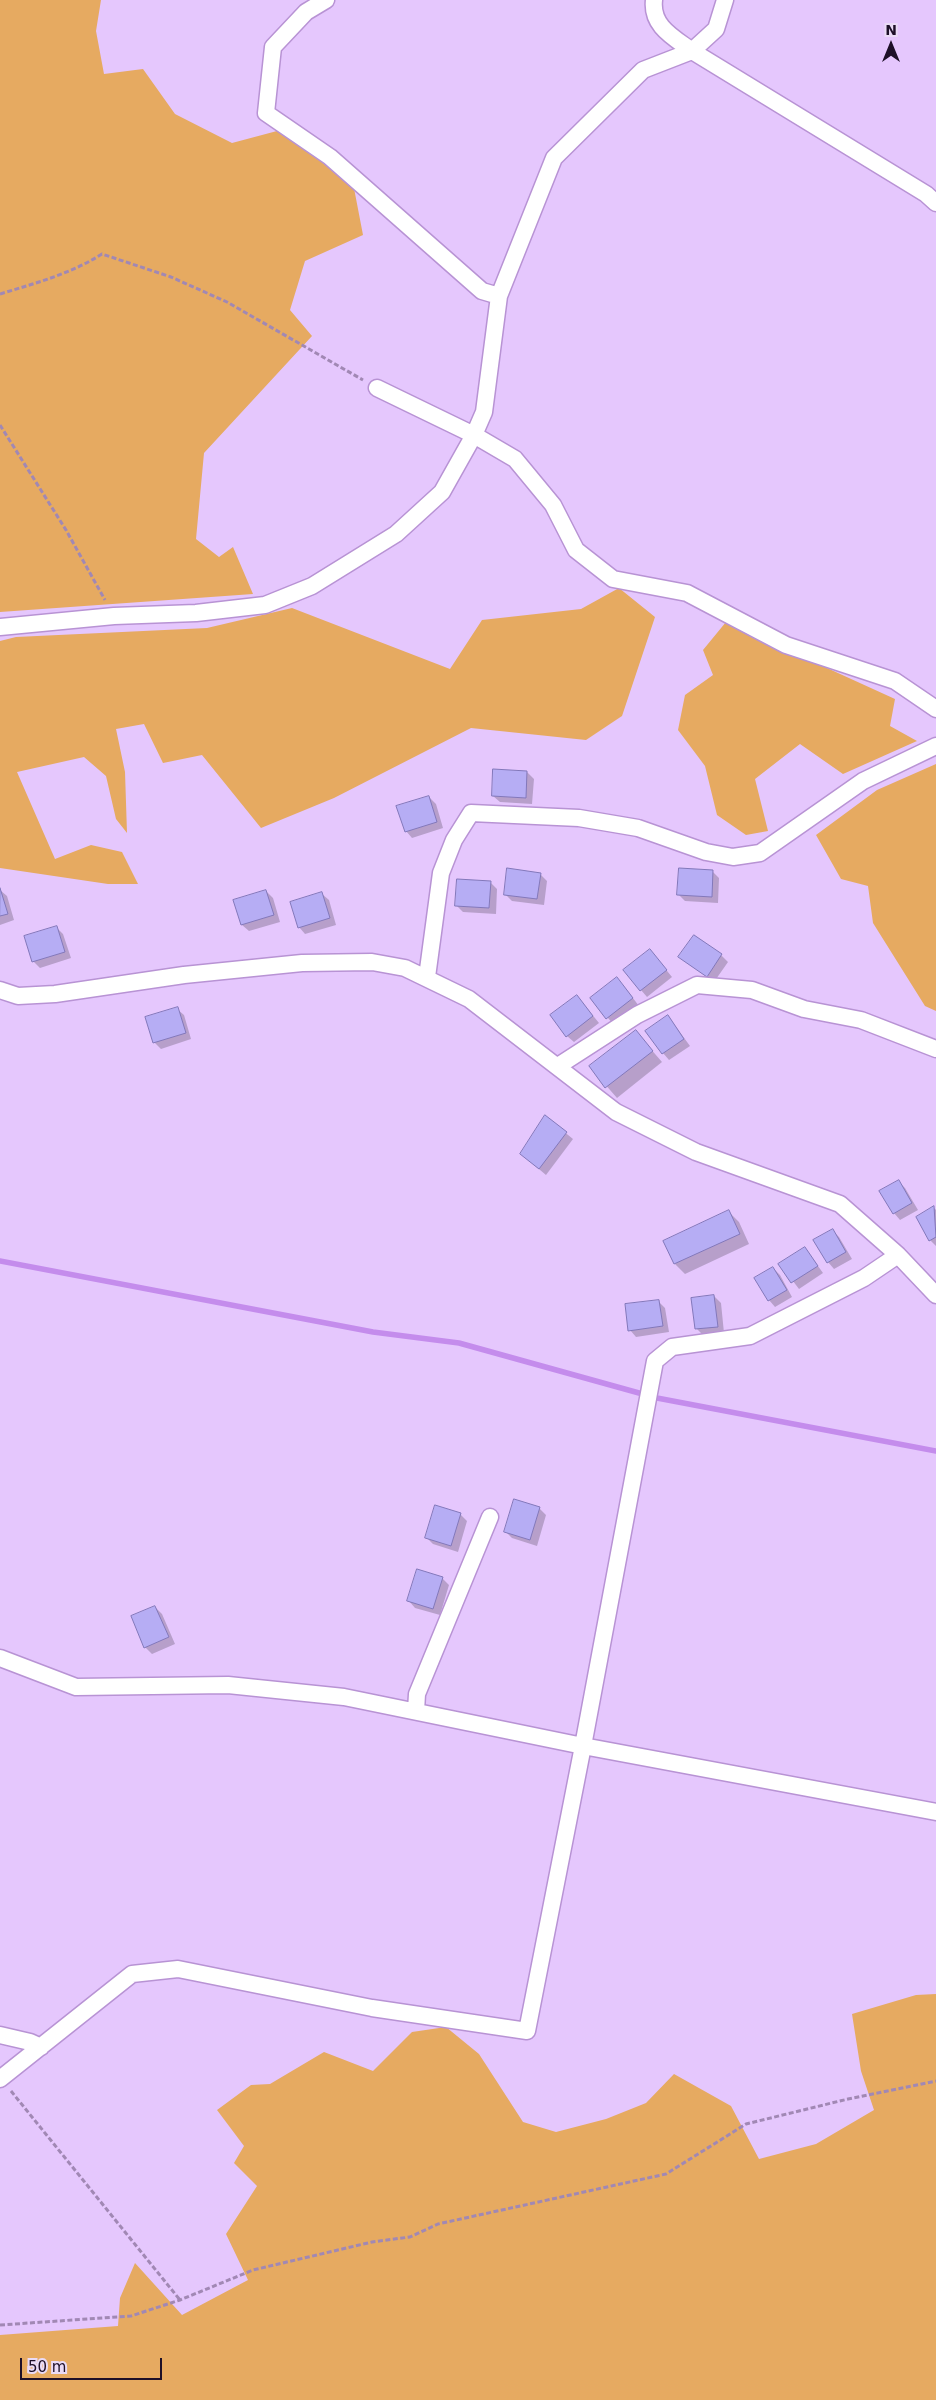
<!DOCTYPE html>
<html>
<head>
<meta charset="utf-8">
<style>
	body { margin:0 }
	#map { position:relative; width:936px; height:2400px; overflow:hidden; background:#e5c7fd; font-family:"DejaVu Sans",sans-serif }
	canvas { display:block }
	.north { position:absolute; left:866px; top:20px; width:50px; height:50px; -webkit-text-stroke:4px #eadbf6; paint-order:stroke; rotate:0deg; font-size:14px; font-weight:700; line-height:20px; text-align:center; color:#1e1028 }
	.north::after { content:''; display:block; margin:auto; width:18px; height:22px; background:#1e1028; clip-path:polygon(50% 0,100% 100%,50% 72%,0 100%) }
	.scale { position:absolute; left:20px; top:2358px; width:142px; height:22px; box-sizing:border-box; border:2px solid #1e1028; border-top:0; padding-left:6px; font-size:15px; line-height:18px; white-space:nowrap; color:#1e1028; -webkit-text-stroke:4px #eadbf6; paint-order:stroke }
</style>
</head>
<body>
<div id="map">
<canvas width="936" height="2400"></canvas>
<div class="north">N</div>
<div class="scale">50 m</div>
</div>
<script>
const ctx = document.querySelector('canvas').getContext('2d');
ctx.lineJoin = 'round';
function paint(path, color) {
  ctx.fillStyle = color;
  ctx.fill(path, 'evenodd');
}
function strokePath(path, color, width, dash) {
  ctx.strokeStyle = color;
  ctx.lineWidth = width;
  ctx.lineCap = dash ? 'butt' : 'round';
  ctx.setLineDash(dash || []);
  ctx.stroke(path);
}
paint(new Path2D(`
	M 0,0 L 101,0 L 96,31 L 104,74 L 143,69 L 175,114 L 232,143 L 277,131 L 325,161 L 353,183 L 363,235 L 305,261 L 290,310 L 312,336 L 204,453 L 196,539 L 219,557 L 233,547 L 253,594 L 0,612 Z
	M 619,588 L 655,617 L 622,716 L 586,740 L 471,728 L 334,798 L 261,828 L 202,755 L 163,763 L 144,724 L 116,729 L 125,772 L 127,833 L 116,819 L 106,776 L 84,757 L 17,772 L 55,859 L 91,845 L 122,852 L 138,884 L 108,884 L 0,868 L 0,641 L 16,637 L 207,628 L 292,608 L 450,669 L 482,620 L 581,609 Z
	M 726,622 L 895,699 L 890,726 L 917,741 L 843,774 L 800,744 L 755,779 L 768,831 L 746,835 L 717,815 L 705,766 L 678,730 L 685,695 L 713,675 L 703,650 Z
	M 936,764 L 936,1011 L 925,1006 L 873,923 L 868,886 L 841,879 L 816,835 L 877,790 Z
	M 936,1994 L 936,2400 L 0,2400 L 0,2335 L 118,2326 L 120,2298 L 135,2263 L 182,2315 L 248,2280 L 226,2234 L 257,2186 L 234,2163 L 244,2146 L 217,2110 L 251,2085 L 270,2084 L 324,2052 L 373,2071 L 412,2032 L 446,2027 L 479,2054 L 523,2122 L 556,2132 L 606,2119 L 646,2103 L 674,2074 L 731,2106 L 759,2159 L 816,2144 L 874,2110 L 861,2071 L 852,2014 L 916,1995 Z`), '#e6aa61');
paint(new Path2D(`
	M 527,772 L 534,779 L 532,804 L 500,802 L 493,796 Z
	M 429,797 L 436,804 L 443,828 L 412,838 L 406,831 Z
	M 712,871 L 719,878 L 718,903 L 685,901 L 679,895 Z
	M 540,874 L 547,881 L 544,905 L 512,901 L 505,894 Z
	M 490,882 L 497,889 L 496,914 L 463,912 L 457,906 Z
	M 0,890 L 7,896 L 14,920 L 0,925 Z
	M 266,891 L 273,898 L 280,922 L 249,931 L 242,925 L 235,900 Z
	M 322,894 L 329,900 L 336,925 L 305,934 L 299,927 Z
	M 56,927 L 63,934 L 71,958 L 40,968 L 33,961 Z
	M 650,950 L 672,977 L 647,997 L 641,990 Z
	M 721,955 L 728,962 L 714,982 L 680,957 Z
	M 623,985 L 639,1006 L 614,1025 L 591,998 Z
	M 577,996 L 599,1023 L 574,1042 L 567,1036 Z
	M 177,1009 L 184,1015 L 191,1039 L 161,1049 L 154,1042 Z
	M 668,1016 L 690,1046 L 669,1060 L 663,1053 Z
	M 636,1032 L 662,1062 L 617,1098 L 590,1067 Z
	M 546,1117 L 573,1139 L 546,1175 L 521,1154 Z
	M 898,1181 L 905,1188 L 918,1210 L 900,1220 L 894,1213 Z
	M 934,1208 L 936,1210 L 936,1246 L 930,1240 L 917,1218 Z
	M 729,1212 L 739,1222 L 749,1244 L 685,1274 L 675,1264 Z
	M 832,1230 L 839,1237 L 852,1259 L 834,1269 L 828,1262 Z
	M 805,1248 L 823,1273 L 799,1289 L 780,1264 Z
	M 773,1268 L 780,1275 L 792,1297 L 775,1307 L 769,1300 Z
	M 714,1296 L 721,1303 L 724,1333 L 703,1335 L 696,1328 Z
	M 658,1301 L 665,1308 L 669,1332 L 636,1337 L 630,1330 Z
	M 539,1508 L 546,1515 L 537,1546 L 512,1538 L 506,1532 Z
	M 460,1514 L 467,1521 L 458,1552 L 433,1544 L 426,1537 Z
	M 442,1578 L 449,1585 L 440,1615 L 415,1608 L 409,1601 Z
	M 155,1607 L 162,1614 L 175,1644 L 152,1654 L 145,1647 Z`), '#0003');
strokePath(new Path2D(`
	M 0,1261 L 373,1332 L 459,1343 L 657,1398 L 936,1451`), '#c48cec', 5.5);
const building = new Path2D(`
	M 493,769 L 527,771 L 526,798 L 492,796 Z
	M 429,796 L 437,822 L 405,832 L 396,806 Z
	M 507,868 L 541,873 L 537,899 L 504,895 Z
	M 679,868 L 713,870 L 712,897 L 677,895 Z
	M 457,879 L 491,881 L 489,908 L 455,906 Z
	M 0,888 L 8,914 L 0,916 Z
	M 266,890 L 274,915 L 241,925 L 233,900 Z
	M 322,892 L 330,918 L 298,928 L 290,902 Z
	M 57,926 L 65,952 L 32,962 L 24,936 Z
	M 694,935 L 722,954 L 707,977 L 678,957 Z
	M 650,949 L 667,970 L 640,991 L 623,970 Z
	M 617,977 L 633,998 L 606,1019 L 590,998 Z
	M 577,995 L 593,1016 L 566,1037 L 550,1015 Z
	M 178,1007 L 186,1033 L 153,1043 L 145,1017 Z
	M 668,1015 L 684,1039 L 662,1054 L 645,1031 Z
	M 636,1030 L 653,1051 L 605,1088 L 589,1066 Z
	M 545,1115 L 567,1132 L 539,1169 L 520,1154 Z
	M 899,1180 L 912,1203 L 893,1214 L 879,1191 Z
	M 934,1206 L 936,1237 L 929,1241 L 916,1217 Z
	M 729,1210 L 740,1234 L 674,1264 L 663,1241 Z
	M 833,1229 L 846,1252 L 827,1263 L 813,1240 Z
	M 805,1247 L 818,1266 L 791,1283 L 778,1264 Z
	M 773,1267 L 787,1290 L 768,1301 L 754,1278 Z
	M 714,1295 L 718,1327 L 695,1329 L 691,1298 Z
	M 659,1300 L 663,1326 L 628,1331 L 625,1304 Z
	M 514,1499 L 540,1507 L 530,1540 L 504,1532 Z
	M 435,1505 L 461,1513 L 451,1546 L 425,1538 Z
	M 417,1569 L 443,1577 L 433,1609 L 407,1601 Z
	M 155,1606 L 169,1637 L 144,1648 L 131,1616 Z`);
paint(building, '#b6adf4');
strokePath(building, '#8278ba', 1);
const street = new Path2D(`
	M 326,0 L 306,12 L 273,47 L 266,113 L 330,157 L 482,291 L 499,296
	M 654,0 C 651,26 673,37 692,51 L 926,194 L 936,203
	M 377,388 L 474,435 L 515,459 L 553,505 L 576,550 L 613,579 L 687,593 L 786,645 L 895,681 L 936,709
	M 0,627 L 114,616 L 196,613 L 265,605 L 312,586 L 396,534 L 442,492 L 474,435 L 484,412 L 499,296 L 554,158 L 643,70 L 692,51 L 716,29 L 725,0
	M 427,977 L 441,873 L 454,840 L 471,813 L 579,818 L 638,828 L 706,852 L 733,857 L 760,853 L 863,781 L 936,746
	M 0,990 L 18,996 L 55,994 L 184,975 L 302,963 L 372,962 L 405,968 L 469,999 L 616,1112 L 696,1152 L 840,1204 L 898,1255 L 936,1295
	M 558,1066 L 637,1015 L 697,985 L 752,990 L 804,1009 L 861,1020 L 936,1049
	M 0,1658 L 76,1687 L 228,1685 L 344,1697 L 583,1746 L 936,1812
	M 416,1711 L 417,1694 L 490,1517
	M 0,2035 L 30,2042 L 41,2047
	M 0,2079 L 132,1974 L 178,1969 L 372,2008 L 527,2031 L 583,1746 L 655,1361 L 672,1347 L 750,1336 L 864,1278 L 898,1255`);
strokePath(street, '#b893d4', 19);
strokePath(new Path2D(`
	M 0,294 C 36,283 70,274 102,254 L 171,277 L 227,302 L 363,380
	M 0,425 L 66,530 L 105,600
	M 11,2091 L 180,2300
	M 0,2325 L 131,2316 L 180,2300 L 253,2270 L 372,2242 L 410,2237 L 438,2224 L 666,2174 L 746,2124 L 848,2099 L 936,2081`), '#a188b4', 3, [5, 2.5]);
strokePath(street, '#fff', 16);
</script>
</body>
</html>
